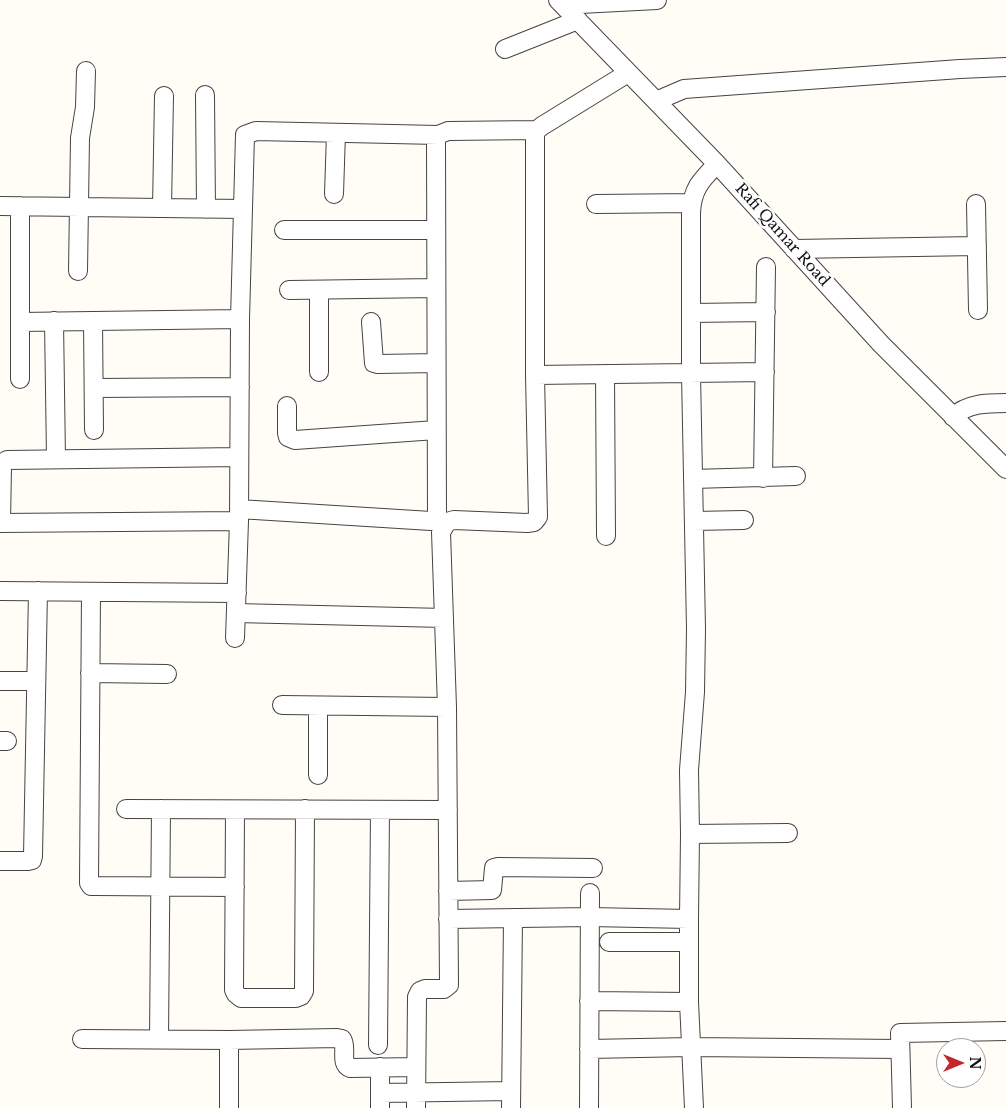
<!DOCTYPE html>
<html>
<head>
<meta charset="utf-8">
<style>
	body { margin:0 }
	#map { position:relative; width:1006px; height:1108px; overflow:hidden; background:#fffdf5; font-family:"Libre Baskerville",serif }
	canvas { display:block }
	.north { position:absolute; left:936px; top:1038px; width:50px; height:50px; box-sizing:border-box; background:#fff; border:1px solid #a0a0a0; border-radius:50%; rotate:90deg; font-size:14px; font-weight:700; line-height:20px; text-align:center; color:#111 }
	.north::after { content:''; display:block; margin:auto; width:18px; height:22px; background:#c4262e; clip-path:polygon(50% 0,100% 100%,50% 72%,0 100%) }
</style>
</head>
<body>
<div id="map">
<canvas width="1006" height="1108"></canvas>
<div class="north">N</div>
</div>
<script>
const ctx = document.querySelector('canvas').getContext('2d');
ctx.lineJoin = 'round';
function strokePath(path, color, width, dash) {
  ctx.strokeStyle = color;
  ctx.lineWidth = width;
  ctx.lineCap = dash ? 'butt' : 'round';
  ctx.setLineDash(dash || []);
  ctx.stroke(path);
}
function label(font, color, halo, rows, align = 'center') {
  ctx.font = font + ' "Libre Baskerville",serif';
  ctx.lineWidth = 5;
  ctx.setLineDash([]);
  ctx.textBaseline = 'middle';
  ctx.strokeStyle = halo;
  ctx.fillStyle = color;
  for (const [text, x, y, turn = 0] of rows) {
    ctx.save();
    ctx.translate(x, y);
    ctx.rotate((+turn || 0) * Math.PI / 180);
    ctx.textAlign = isNaN(turn) ? turn : align;
    if (halo) ctx.strokeText(text, 0, 0);
    ctx.fillText(text, 0, 0);
    ctx.restore();
  }
}
const minor = new Path2D(`
	M 558,0 L 717,164 L 881,344 L 1006,469
	M 567,9 L 580,4 L 657,0
	M 505,49 L 578,20
	M 205,95 L 206,209
	M 656,101 L 684,89 L 960,69 L 1006,67
	M 334,194 L 336,133
	M 596,204 L 692,203
	M 976,204 L 978,310
	M 0,206 L 242,209
	M 20,206 L 20,379
	M 162,208 L 164,96
	M 284,230 L 435,230
	M 794,249 L 977,246
	M 78,271 L 80,138 L 85,107 L 86,71
	M 289,290 L 436,288
	M 319,290 L 319,372
	M 691,313 L 766,312
	M 54,321 L 56,459
	M 93,321 L 94,430
	M 20,322 L 240,319
	M 371,322 L 374,363 L 378,364 L 436,363
	M 605,374 L 606,536
	M 535,375 L 765,372
	M 94,388 L 240,387
	M 287,406 L 287,433 L 288,437 L 295,440 L 436,430
	M 953,417 C 967,403 988,403 1006,403
	M 763,478 L 766,267
	M 693,479 L 796,476
	M 239,509 L 447,522
	M 437,521 L 436,140 L 438,135 L 448,131 L 537,130
	M 694,521 L 744,520
	M 0,523 L 239,521
	M 1,523 L 2,467 L 4,462 L 7,460 L 239,457
	M 0,591 L 237,593
	M 91,592 L 89,883 L 91,886 L 95,886 L 235,887
	M 236,613 L 444,618
	M 235,638 L 239,521 L 240,319 L 245,135 L 256,131 L 438,135
	M 90,673 L 167,674
	M 0,681 L 36,681
	M 282,705 L 447,707
	M 318,706 L 318,775
	M 0,741 L 7,741
	M 126,809 L 448,810
	M 235,810 L 234,990 L 236,994 L 241,998 L 296,998 L 301,996 L 304,991 L 305,809
	M 690,834 L 788,833
	M 0,861 L 28,861 L 32,860 L 33,856 L 38,591
	M 448,891 L 492,890 L 494,868 L 498,867 L 593,868
	M 448,919 L 590,917 L 689,919
	M 609,942 L 689,942
	M 589,1001 L 689,1002
	M 82,1039 L 229,1040 L 337,1038 L 342,1039 C 348,1048 339,1063 350,1068 L 416,1067
	M 159,1039 L 161,809
	M 378,1045 L 380,810
	M 589,1049 L 691,1047 L 900,1049
	M 380,1067 L 380,1108
	M 380,1093 L 511,1091
	M 229,1108 L 229,1040
	M 416,1108 L 417,997 L 420,991 L 425,989 L 444,989 L 449,985 L 447,707 L 441,532 L 447,522 L 454,520 L 527,523 L 534,522 L 538,517 L 535,375 L 535,135 L 537,130 L 542,126 L 628,73
	M 511,1108 L 513,918
	M 589,1108 L 590,893
	M 694,1108 L 689,1002 L 689,919 L 690,834 L 689,770 L 695,692 L 696,629 L 691,374 L 691,213 C 692,189 701,180 717,164
	M 902,1108 L 900,1033 L 1006,1031`);
strokePath(minor, '#444', 20);
strokePath(minor, '#fff', 18);
label('15px', '#111', '#fff', [
	["Rafi Qamar Road",782,235,48]
]);
</script>
</body>
</html>
